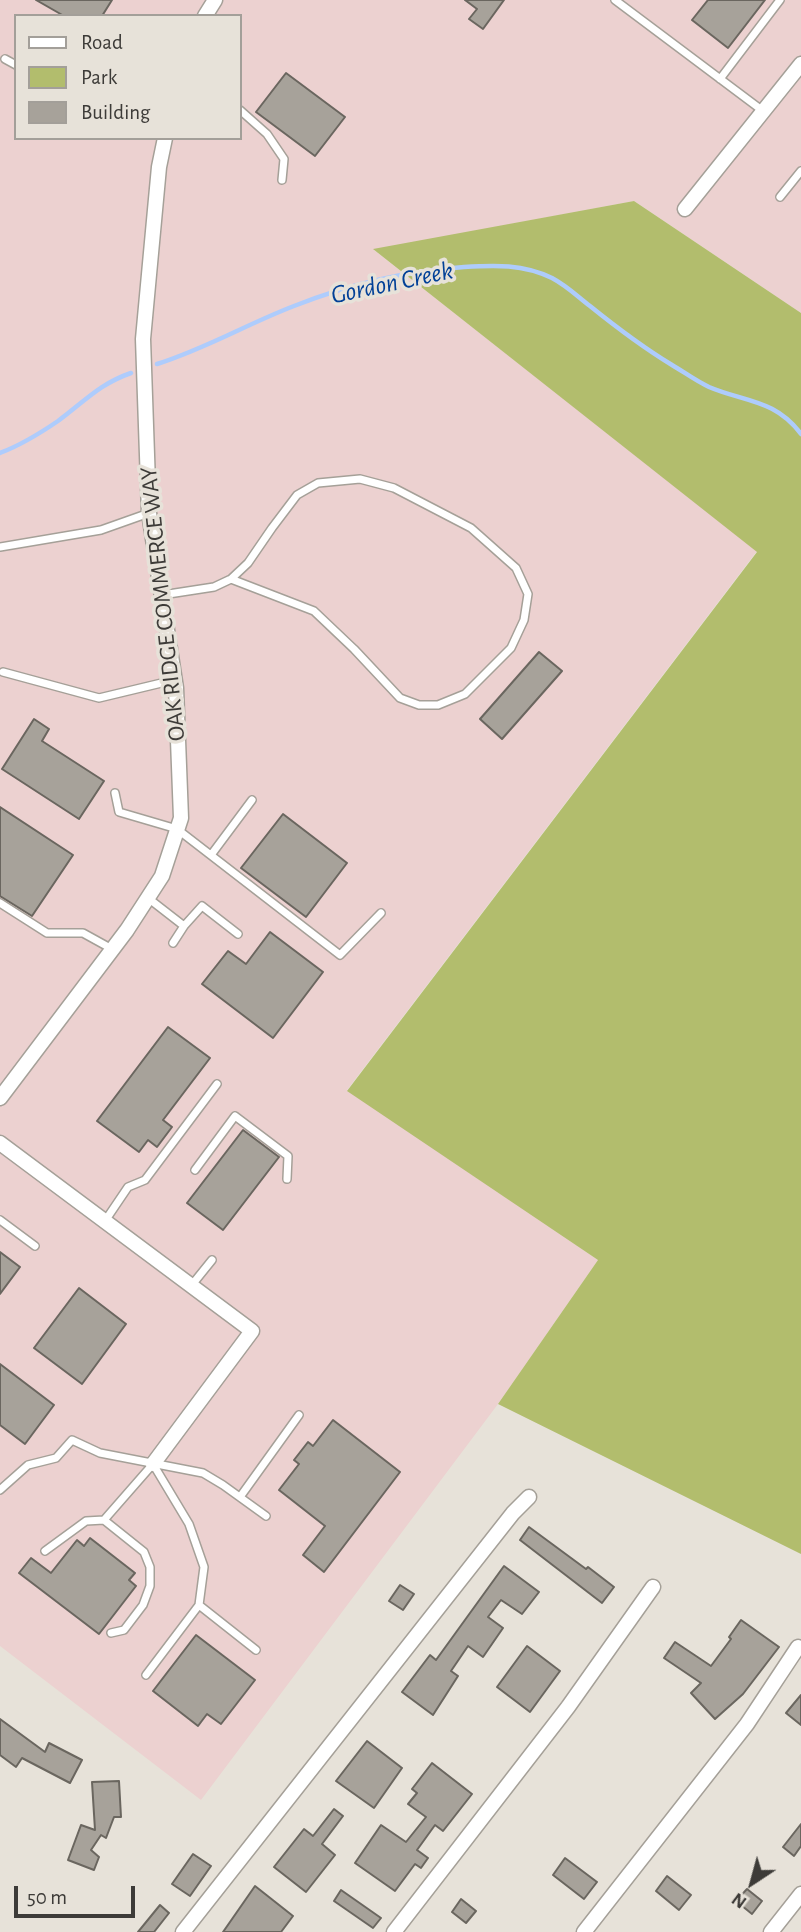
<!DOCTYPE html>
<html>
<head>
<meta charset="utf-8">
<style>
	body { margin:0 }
	#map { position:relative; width:801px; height:1932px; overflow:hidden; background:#e7e2d9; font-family:"Alegreya Sans",sans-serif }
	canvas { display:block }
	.legend { position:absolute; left:14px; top:14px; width:228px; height:126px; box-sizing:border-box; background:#e7e2d9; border:2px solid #a39f99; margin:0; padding:9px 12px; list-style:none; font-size:21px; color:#3d3b38 }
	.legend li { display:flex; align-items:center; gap:14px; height:35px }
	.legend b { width:35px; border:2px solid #a39f99 }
	.north { position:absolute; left:717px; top:1848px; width:70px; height:70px; -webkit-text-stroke:5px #e7e2d9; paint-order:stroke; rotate:216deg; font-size:19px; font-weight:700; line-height:28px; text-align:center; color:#3d3b38 }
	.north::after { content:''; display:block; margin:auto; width:24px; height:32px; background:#3d3b38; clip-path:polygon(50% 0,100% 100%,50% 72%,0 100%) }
	.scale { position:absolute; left:14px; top:1886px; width:121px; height:32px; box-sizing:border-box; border:4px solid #3d3b38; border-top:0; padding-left:9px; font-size:21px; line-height:24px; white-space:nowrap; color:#3d3b38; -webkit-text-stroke:5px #e7e2d9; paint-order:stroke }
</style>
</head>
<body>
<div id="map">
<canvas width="801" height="1932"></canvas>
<ul class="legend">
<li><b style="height:9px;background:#fff"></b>Road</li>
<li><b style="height:19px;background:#b2bd6d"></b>Park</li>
<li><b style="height:19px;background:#a7a29a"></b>Building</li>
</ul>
<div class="north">N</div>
<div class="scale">50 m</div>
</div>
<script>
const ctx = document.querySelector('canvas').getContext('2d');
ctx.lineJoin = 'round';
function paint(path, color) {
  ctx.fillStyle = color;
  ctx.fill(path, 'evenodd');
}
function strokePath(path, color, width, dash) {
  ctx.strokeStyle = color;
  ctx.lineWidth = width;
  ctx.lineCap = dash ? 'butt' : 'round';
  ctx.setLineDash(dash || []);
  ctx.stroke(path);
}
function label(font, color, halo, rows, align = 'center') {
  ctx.font = font + ' "Alegreya Sans",sans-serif';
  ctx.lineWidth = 7;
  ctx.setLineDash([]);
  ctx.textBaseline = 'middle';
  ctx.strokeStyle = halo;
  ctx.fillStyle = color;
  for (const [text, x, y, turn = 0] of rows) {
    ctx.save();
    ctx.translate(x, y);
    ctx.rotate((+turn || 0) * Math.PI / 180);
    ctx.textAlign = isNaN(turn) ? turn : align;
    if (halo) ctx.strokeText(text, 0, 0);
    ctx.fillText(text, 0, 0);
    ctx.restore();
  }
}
paint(new Path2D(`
	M 0,0 L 801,0 L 801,313 L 634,201 L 374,250 L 757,551 L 347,1090 L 598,1260 L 498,1404 L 201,1800 L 0,1646 ZM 16,16 L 240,16 L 240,138 L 16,138 Z`), '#ecd1d0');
paint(new Path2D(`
	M 634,201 L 801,313 L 801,1554 L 498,1404 L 598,1260 L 347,1091 L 757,552 L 373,249 Z`), '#b2bd6d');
strokePath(new Path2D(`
	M 157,364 C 205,349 247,324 294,306 C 347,285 406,271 464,267 C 495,265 523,264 552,278 C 567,286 577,296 590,306 C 616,327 644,348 672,365 C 684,372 696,381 709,387 C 744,402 775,399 801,434
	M 0,453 C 21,445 39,434 58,421 C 84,402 99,384 131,373`), '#aeccfc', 4.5);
const building = new Path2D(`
	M 36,0 L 112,0 L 102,16 L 64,16 Z
	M 465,0 L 504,0 L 483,29 L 469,19 L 477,9 Z
	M 708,0 L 765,0 L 728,48 L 692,20 Z
	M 286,73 L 345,117 L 315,156 L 256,112 Z
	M 539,652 L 562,671 L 502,739 L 480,719 Z
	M 34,719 L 49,729 L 42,741 L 104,781 L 79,819 L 2,769 Z
	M 0,807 L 73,855 L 32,916 L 0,896 Z
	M 283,814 L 347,863 L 306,917 L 241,868 Z
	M 270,932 L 323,972 L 273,1038 L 202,984 L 228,951 L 246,964 Z
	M 168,1027 L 210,1058 L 163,1120 L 172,1127 L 157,1147 L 148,1140 L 139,1152 L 97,1121 Z
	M 243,1130 L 279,1157 L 223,1230 L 187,1203 Z
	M 0,1252 L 20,1267 L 0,1294 Z
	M 79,1288 L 126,1324 L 82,1384 L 34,1348 Z
	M 0,1364 L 54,1405 L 25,1444 L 0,1425 Z
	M 333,1420 L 400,1472 L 324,1572 L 303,1555 L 325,1526 L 279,1490 L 299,1464 L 294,1460 L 308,1442 L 313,1446 Z
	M 529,1527 L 586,1569 L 588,1567 L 614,1587 L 602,1603 L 520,1540 Z
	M 90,1538 L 135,1573 L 129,1580 L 136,1586 L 99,1634 L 19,1573 L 31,1558 L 51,1573 L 77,1540 L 84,1546 Z
	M 504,1566 L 539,1592 L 522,1614 L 501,1600 L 488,1617 L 503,1628 L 483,1657 L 468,1646 L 451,1671 L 458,1676 L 433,1715 L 402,1692 L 430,1655 L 436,1660 Z
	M 400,1585 L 414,1594 L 403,1610 L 389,1601 Z
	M 741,1620 L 779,1647 L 743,1694 L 715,1719 L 691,1693 L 701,1683 L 664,1658 L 675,1642 L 711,1666 L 731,1639 L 729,1637 Z
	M 196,1635 L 255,1680 L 221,1724 L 207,1714 L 198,1726 L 153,1691 Z
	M 527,1646 L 560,1671 L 530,1712 L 497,1687 Z
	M 801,1695 L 801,1725 L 786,1713 Z
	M 0,1719 L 45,1752 L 49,1743 L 82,1760 L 70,1783 L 22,1758 L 16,1767 L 0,1755 Z
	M 367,1741 L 402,1768 L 374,1808 L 336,1781 Z
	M 432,1763 L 472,1794 L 443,1831 L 435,1825 L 417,1850 L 428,1858 L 421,1868 L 415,1864 L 395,1891 L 355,1863 L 381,1825 L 406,1842 L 426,1817 L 408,1804 L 417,1793 L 412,1789 Z
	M 119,1781 L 121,1817 L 114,1817 L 106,1838 L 101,1835 L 91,1850 L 99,1857 L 94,1870 L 68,1860 L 81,1825 L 95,1830 L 92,1782 Z
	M 334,1809 L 343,1816 L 322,1844 L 335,1855 L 306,1892 L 274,1867 L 304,1829 L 313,1836 Z
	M 801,1824 L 801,1846 L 794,1856 L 783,1847 Z
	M 193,1854 L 211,1866 L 190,1896 L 172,1884 Z
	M 565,1858 L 597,1882 L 584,1899 L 553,1875 Z
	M 667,1876 L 691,1895 L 679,1910 L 656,1891 Z
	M 255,1886 L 293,1916 L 281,1932 L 223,1932 Z
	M 747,1889 L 762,1901 L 752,1914 L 736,1901 Z
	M 341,1890 L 381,1918 L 373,1928 L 334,1901 Z
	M 461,1899 L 476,1911 L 466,1923 L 452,1912 Z
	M 160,1905 L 169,1913 L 154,1932 L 138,1932 Z`);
paint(building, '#a7a29a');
strokePath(building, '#6a665f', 2);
const service = new Path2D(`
	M 615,0 L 763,111
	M 5,59 L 16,65
	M 720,79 L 780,0
	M 240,110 L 267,134 L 284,159 L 282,180
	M 780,197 L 801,171
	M 0,547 L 101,530 L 149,513
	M 162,595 L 214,587 L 231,579 L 248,563 L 272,528 L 297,495 L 318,483 L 360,479 L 394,488 L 471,528 L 516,568 L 528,594 L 524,620 L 511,648 L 465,694 L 438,705 L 419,705 L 400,698 L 354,649 L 314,611 L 231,579
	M 3,672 L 99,698 L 174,680
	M 115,793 L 119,812 L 177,829 L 340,955 L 381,913
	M 211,855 L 252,800
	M 148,898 L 184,926 L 173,943
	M 0,903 L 47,933 L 83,933 L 112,949
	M 184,926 L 202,906 L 238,934
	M 195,1170 L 235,1116 L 288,1156 L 287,1179
	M 0,1220 L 35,1246
	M 105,1221 L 128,1187 L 145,1180 L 217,1084
	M 191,1286 L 212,1260
	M 153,1464 L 189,1524 L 204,1567 L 199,1605
	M 0,1490 L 28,1465 L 56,1458 L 72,1440 L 100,1453 L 203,1473 L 223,1485 L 266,1516
	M 240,1497 L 299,1415
	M 104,1520 L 153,1464
	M 45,1551 L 86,1521 L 104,1520 L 144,1552 L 150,1567 L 150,1586 L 143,1605 L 124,1630 L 111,1633
	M 146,1675 L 199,1605 L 256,1650`);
const minor = new Path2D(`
	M 205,16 L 215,0
	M 685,209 L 801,64
	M 0,1098 L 127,930 L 162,876 L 181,818 L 176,688 L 149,513 L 143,339 L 159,167 L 165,138
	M 0,1143 L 252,1331 L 153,1464
	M 183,1932 L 513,1513 L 529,1497
	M 394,1932 L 568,1707 L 653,1587
	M 584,1932 L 747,1724 L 798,1647
	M 771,1932 L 801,1894`);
strokePath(service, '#a5a098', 10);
strokePath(minor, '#a5a098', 17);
strokePath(service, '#fff', 7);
strokePath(minor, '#fff', 14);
label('24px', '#3d3b38', '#e7e2d9', [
	["OAK RIDGE COMMERCE WAY",163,604,-96]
]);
label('italic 26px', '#014097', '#e7e2d9', [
	["Gordon Creek",392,283,-12]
]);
</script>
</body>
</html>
